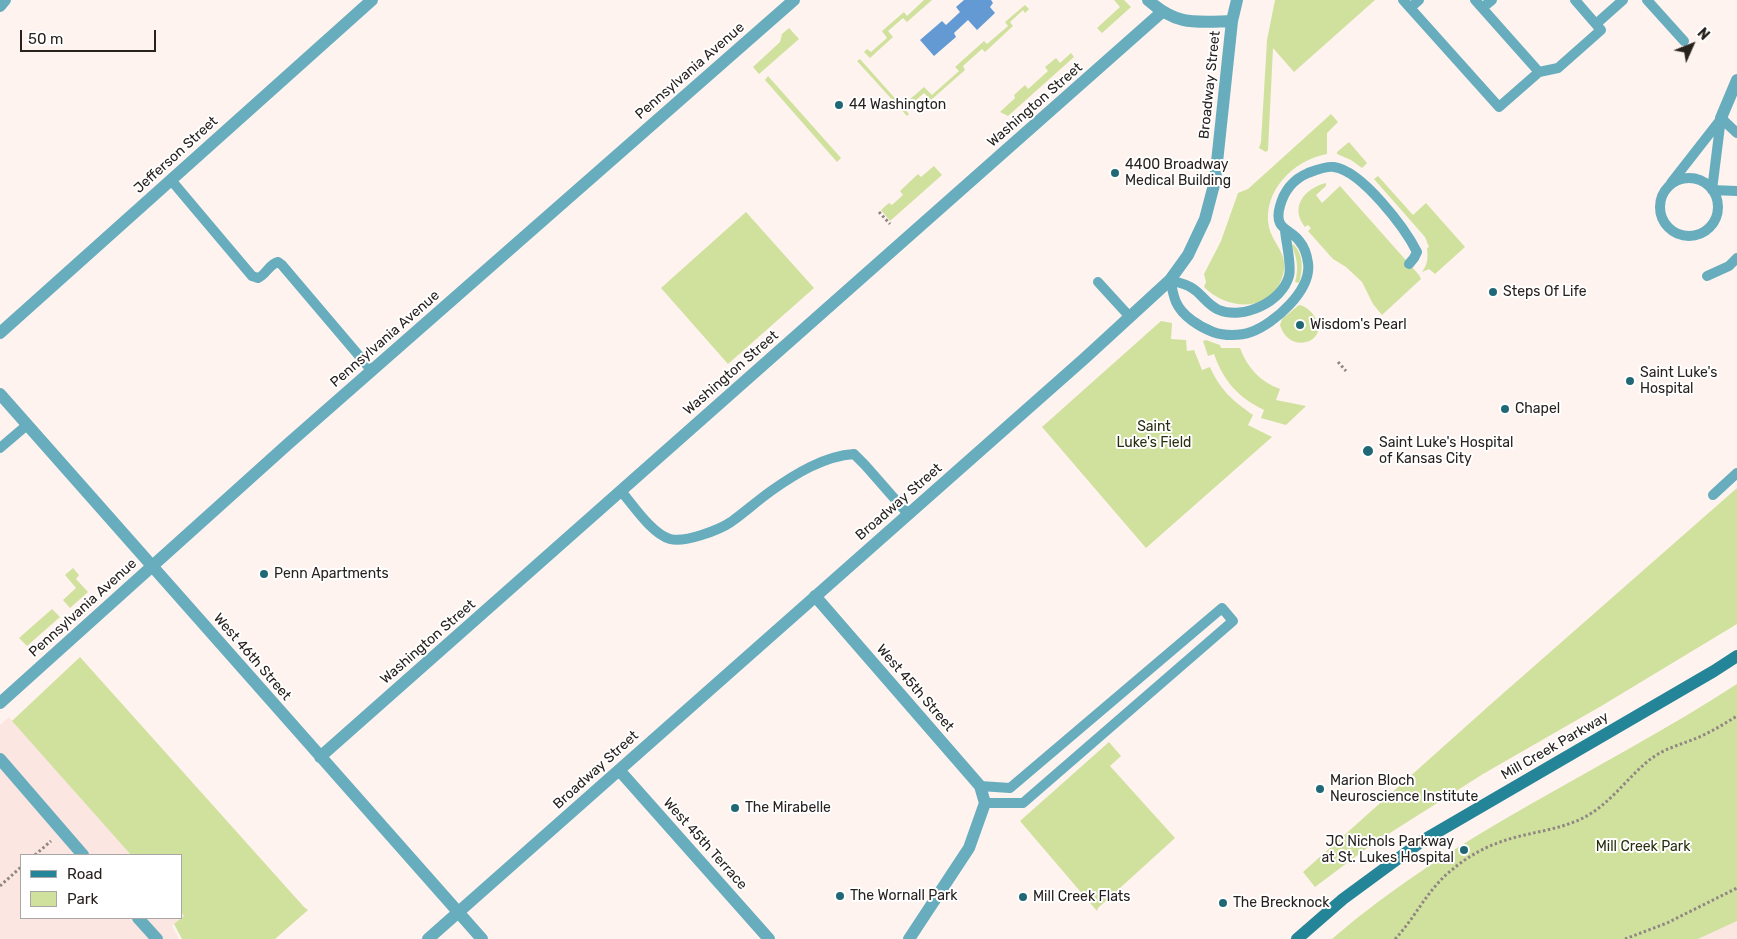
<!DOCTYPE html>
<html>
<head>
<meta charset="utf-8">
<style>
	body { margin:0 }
	#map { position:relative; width:1737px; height:939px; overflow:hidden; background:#fef3ee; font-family:Rubik,sans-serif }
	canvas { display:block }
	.legend { position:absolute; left:20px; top:854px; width:162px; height:65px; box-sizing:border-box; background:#fff; border:1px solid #a9a7a5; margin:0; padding:6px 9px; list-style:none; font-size:15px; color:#28221f }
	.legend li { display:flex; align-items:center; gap:10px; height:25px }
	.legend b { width:25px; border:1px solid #a9a7a5 }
	.north { position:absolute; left:1667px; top:20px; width:50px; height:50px; -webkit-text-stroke:4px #fff; paint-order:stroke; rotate:46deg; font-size:14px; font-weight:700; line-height:20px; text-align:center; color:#28221f }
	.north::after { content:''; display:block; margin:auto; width:18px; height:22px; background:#28221f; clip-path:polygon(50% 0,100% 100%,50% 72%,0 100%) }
	.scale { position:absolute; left:20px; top:30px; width:136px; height:22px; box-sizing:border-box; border:2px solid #28221f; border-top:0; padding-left:6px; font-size:15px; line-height:18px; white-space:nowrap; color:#28221f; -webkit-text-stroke:4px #fff; paint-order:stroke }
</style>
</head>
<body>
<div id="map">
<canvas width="1737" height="939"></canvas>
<ul class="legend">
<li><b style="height:6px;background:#258598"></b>Road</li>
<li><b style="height:14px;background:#d0e19e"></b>Park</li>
</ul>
<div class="north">N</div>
<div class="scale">50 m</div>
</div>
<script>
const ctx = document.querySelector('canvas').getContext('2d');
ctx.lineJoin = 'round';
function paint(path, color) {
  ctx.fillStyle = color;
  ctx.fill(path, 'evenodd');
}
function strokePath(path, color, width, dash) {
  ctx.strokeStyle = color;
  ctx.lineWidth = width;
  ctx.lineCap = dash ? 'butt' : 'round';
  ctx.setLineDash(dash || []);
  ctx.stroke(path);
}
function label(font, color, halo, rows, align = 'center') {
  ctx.font = font + ' Rubik,sans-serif';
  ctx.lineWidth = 4;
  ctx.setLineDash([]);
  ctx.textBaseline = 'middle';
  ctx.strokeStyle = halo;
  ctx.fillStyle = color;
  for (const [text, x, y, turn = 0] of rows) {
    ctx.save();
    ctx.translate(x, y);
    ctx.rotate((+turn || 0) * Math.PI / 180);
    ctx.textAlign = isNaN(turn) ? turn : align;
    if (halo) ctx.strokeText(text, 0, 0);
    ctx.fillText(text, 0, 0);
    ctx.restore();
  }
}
paint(new Path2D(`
	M 9,717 L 131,855 L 21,855 L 21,918 L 181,918 L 181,912 L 184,916 L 172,926 L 179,939 L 0,939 L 0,725 Z
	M 1737,921 L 1737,939 L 1698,939 Z`), '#fbe6e2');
paint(new Path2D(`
	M 924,0 L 932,0 L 907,22 L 903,18 L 888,31 L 893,37 L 870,58 L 864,52 L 867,49 L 871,52 L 887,38 L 882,31 L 904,12 L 907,16 Z
	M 1114,0 L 1124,0 L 1131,7 L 1102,33 L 1097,28 L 1120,7 Z
	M 1275,0 L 1375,0 L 1294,72 L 1273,48 L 1268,150 L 1266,152 L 1259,148 L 1261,142 L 1267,40 Z
	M 1025,5 L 1029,9 L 1025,13 L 1023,10 L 1010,22 L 1013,26 L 985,52 L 982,49 L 963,66 L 965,70 L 931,100 L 924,93 L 915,101 L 919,105 L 915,109 L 908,101 L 924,87 L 932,95 L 959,71 L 955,67 L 984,41 L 987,44 L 1008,26 L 1005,22 Z
	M 789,28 L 799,39 L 759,74 L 753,67 L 780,42 L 782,34 Z
	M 1071,53 L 1074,57 L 1008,116 L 1000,112 L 1015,98 L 1014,95 L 1025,85 L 1028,89 L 1048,71 L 1045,67 L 1056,58 L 1060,63 Z
	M 860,59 L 909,114 L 907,116 L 857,61 Z
	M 768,76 L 841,158 L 837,162 L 765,80 Z
	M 1331,114 L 1338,122 L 1327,133 L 1327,154 C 1293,160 1262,192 1269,227 C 1272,242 1287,253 1284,270 C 1277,312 1230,313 1204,287 L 1206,282 L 1204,274 L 1221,241 L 1238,193 L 1248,189 Z
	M 1349,142 L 1367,163 L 1362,168 L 1351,160 L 1337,154 L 1337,152 Z
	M 934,166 L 942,175 L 890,221 L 881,210 L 889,203 L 892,205 L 903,195 L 900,191 L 918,174 L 921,177 Z
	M 1378,176 L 1413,215 L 1426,203 L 1465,247 L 1435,274 L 1429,269 L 1422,272 C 1428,264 1428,258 1427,248 L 1429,247 L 1425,237 L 1374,179 Z
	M 1326,183 L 1326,186 L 1316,195 L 1322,203 L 1340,186 L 1419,275 L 1421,279 L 1382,315 L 1373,304 L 1362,282 L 1346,267 L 1333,259 L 1308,231 L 1311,228 L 1308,225 L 1305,227 C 1289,207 1305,188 1326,183 Z
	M 746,212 L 814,288 L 728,364 L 661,288 Z
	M 1293,244 C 1304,254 1303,271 1299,283 L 1295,282 C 1299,269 1297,258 1292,246 Z
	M 1299,305 C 1305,306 1308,309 1312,313 C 1335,341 1289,357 1280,325 L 1282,319 Z
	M 1161,321 L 1172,323 L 1171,339 L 1186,340 L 1187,351 L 1194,350 L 1202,370 L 1210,367 C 1220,390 1233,401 1253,415 L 1248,425 L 1272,437 L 1146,548 L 1042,427 Z
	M 1206,340 L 1220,345 L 1221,348 L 1240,348 C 1247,367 1260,382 1280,389 L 1276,400 L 1306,406 L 1286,425 L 1261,418 L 1264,410 C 1238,397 1224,382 1214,354 L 1208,356 L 1203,341 Z
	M 1737,488 L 1737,624 L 1603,705 L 1483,774 L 1371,845 L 1315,887 L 1303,872 L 1491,704 Z
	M 73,568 L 79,575 L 76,579 L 88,592 L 70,608 L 63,600 L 76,588 L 65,575 Z
	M 52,609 L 60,617 L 27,646 L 19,638 Z
	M 80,657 L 304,907 L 308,910 L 275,939 L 182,939 L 174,924 L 184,916 L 181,912 L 181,855 L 131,855 L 12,721 Z
	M 1737,684 L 1737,921 L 1698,939 L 1332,939 C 1453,834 1603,771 1737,684 Z
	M 1109,742 L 1121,756 L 1110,766 L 1175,838 L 1098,908 L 1097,911 L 1020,821 Z`), '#d0e19e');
paint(new Path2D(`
	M 964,0 L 991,0 L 993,3 L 990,7 L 995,13 L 977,30 L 968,20 L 954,33 L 956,37 L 934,56 L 920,40 L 942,21 L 946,25 L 960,12 L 956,7 Z`), '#639ad4');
strokePath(new Path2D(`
	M 879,212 L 890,224
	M 1338,362 L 1346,371
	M 35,855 L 51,841
	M 0,886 L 21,867
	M 1395,939 C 1416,917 1428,888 1453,869 C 1468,856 1487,846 1506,840 C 1531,832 1559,830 1583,818 C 1611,804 1628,776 1652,758 C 1666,748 1682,744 1697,738 C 1711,732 1724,724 1737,716
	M 1625,939 L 1667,923 L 1737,888`), '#908783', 3, [2.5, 2.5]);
strokePath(new Path2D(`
	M 1403,0 L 1499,107 L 1539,72 L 1475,0
	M 1647,0 L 1684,41
	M 1410,8 L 1419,0
	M 1482,8 L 1492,0
	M 1596,24 L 1623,0
	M 1539,72 L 1558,68 L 1601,30 L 1575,0
	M 1721,118 L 1712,190 L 1737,191
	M 1721,118 L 1737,133
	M1660 207a29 29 0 1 1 58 0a29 29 0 1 1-58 0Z
	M 171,180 L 252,276 L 258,278 C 266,275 269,264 278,262 L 282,265 L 372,371
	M 1671,183 L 1721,119
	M 1707,276 L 1729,266 L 1737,258
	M 1170,280 C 1172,287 1173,295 1176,302 C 1182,316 1200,327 1213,332 C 1224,336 1240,336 1251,332 C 1274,324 1312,290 1308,263 C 1307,256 1305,248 1300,242 C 1291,228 1273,231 1280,206 C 1284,191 1294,179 1308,173 C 1316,170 1326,166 1334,167 C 1362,171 1405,228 1417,252 L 1414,258 L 1409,264
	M 1170,280 C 1177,282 1186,284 1192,288 C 1202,294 1207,305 1219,310 C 1243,320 1282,302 1289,276 C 1292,265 1286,243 1285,230
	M 1098,282 L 1130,317
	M 0,448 L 27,425
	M 621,491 C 633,505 652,534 670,539 C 685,543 719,530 731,522 C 745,512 757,501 771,491 C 795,474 824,456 854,454 L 865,465 L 908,514
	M 1713,495 L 1737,473
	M 980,786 L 1010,788 L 1222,608 L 1233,621 L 1023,803 L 985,803`), '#67adbd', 10);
strokePath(new Path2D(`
	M 1148,0 C 1177,26 1195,22 1232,21
	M 0,6 L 5,0
	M 1721,118 L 1737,80
	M 0,333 L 372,0
	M 0,394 L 482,939
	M 815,596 L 980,786 L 985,803 L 969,848 L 909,939
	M 0,703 L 288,444 L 794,0
	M 320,757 L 1162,12
	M 0,759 L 83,855
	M 619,770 L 769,939
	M 138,918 L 157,939
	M 428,939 L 1085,358 L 1170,280 L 1188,255 L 1205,219 L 1215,181 L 1232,21 L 1237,0`), '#67adbd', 12);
strokePath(new Path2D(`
	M 1297,939 L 1343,899 L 1422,841 L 1714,671 L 1737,656`), '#258598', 12);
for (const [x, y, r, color] of [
	[839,105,5,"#216877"],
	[1115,173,5,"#216877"],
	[1493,292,5,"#216877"],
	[1300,325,5,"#216877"],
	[1630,381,5,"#216877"],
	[1505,409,5,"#216877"],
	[1368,451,6,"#216877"],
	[264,574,5,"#216877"],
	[1320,789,5,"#216877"],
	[735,808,5,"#216877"],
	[1464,850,5,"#216877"],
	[840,896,5,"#216877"],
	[1023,897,5,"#216877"],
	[1223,903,5,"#216877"]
]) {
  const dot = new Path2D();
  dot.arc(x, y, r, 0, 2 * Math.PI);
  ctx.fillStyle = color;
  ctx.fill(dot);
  strokePath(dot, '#fff', 2);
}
label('14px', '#28221f', '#fff', [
	["Pennsylvania Avenue",690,71,-41],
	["Broadway Street",1210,85,-84],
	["Washington Street",1035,105,-41],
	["Jefferson Street",176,155,-42],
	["Pennsylvania Avenue",385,339,-41],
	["Washington Street",731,373,-41],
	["Broadway Street",899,502,-41],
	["Pennsylvania Avenue",83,608,-42],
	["Washington Street",428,642,-41],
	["West 46th Street",252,657,49],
	["West 45th Street",915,688,49],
	["Mill Creek Parkway",1555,746,-30],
	["Broadway Street",596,770,-42],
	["West 45th Terrace",705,844,48]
]);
label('14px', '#28221f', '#fff', [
	["44 Washington",849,105],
	["4400 Broadway",1125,165],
	["Medical Building",1125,181],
	["Steps Of Life",1503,292],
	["Wisdom's Pearl",1310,325],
	["Saint Luke's",1640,373],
	["Hospital",1640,389],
	["Chapel",1515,409],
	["Saint Luke's Hospital",1379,443],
	["of Kansas City",1379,459],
	["Penn Apartments",274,574],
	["Marion Bloch",1330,781],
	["Neuroscience Institute",1330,797],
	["The Mirabelle",745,808],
	["JC Nichols Parkway",1454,842,"right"],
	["at St. Lukes Hospital",1454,858,"right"],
	["The Wornall Park",850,896],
	["Mill Creek Flats",1033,897],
	["The Brecknock",1233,903]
], 'left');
label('14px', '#282f0d', '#fff', [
	["Saint",1154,427],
	["Luke's Field",1154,443],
	["Mill Creek Park",1643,847]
]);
</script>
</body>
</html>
